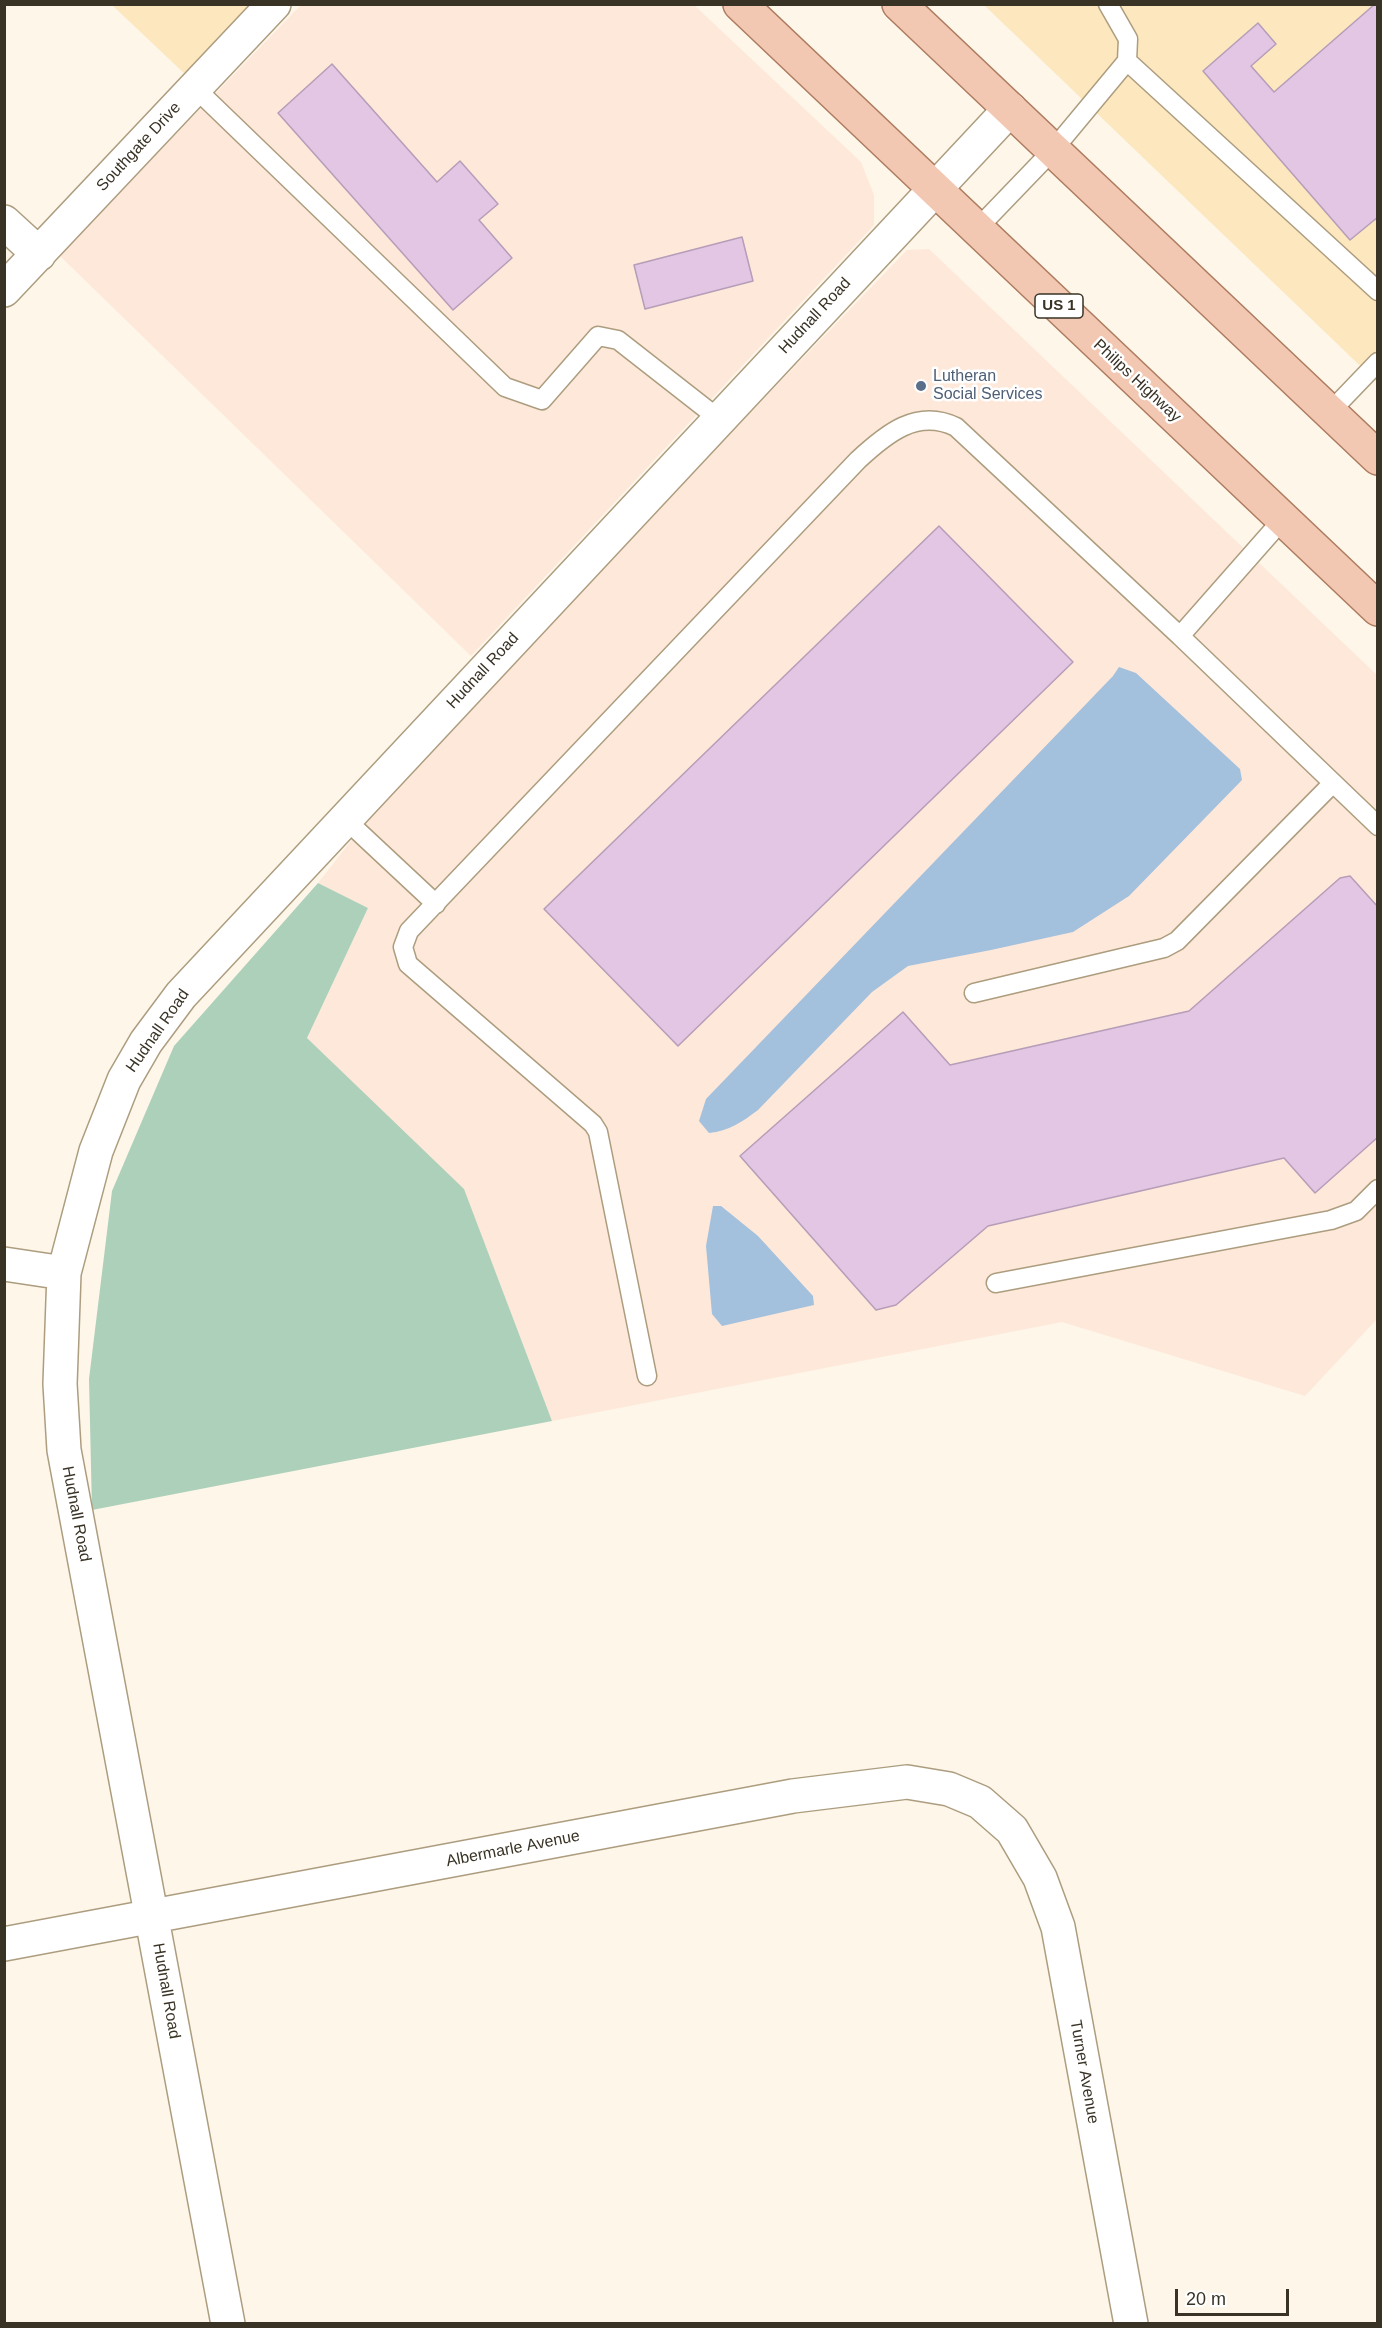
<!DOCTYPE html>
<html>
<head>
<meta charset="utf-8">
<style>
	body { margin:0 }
	#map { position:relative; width:1382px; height:2328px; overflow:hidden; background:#fdf6e9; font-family:Arial,sans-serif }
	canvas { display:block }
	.frame { position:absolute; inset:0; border:6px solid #393326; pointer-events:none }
	.scale { position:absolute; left:1175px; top:2289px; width:114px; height:27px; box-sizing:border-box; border:3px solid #393326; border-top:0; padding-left:8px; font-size:18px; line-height:21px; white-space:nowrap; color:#393326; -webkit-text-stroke:4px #fff; paint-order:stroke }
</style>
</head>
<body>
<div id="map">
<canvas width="1382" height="2328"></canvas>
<div class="frame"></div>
<div class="scale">20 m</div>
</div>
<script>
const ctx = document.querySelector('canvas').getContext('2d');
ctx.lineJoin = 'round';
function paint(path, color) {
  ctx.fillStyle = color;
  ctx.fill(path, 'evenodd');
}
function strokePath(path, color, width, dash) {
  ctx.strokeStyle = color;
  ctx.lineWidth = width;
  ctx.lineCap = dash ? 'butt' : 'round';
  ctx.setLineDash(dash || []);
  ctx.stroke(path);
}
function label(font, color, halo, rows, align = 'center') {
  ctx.font = font + ' Arial,sans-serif';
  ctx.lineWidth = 5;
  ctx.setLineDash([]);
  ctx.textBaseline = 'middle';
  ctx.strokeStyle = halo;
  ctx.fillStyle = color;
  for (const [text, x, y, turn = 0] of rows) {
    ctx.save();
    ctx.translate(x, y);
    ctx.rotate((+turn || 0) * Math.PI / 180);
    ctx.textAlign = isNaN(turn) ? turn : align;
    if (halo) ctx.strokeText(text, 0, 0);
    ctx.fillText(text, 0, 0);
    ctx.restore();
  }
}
paint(new Path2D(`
	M 301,5 L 694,5 L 861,162 L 874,195 L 874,225 L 471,656 L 59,255 Z
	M 929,249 L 1377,675 L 1377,1319 L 1305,1396 L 1062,1322 L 552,1421 L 466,1195 L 307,1038 L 368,908 L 318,883 L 409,767 L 907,250 Z`), '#fee8da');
paint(new Path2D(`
	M 112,5 L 252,5 L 187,76 Z
	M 984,5 L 1377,5 L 1377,382 Z`), '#fce7bf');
paint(new Path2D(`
	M 318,883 L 368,908 L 307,1038 L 464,1189 L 552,1421 L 92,1510 L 89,1379 L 112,1191 L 174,1046 Z`), '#add0ba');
paint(new Path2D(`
	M 1119,667 L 1136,673 L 1240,769 L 1242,780 L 1129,896 L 1073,932 L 991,950 L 908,966 L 872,992 L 758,1110 C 742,1122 729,1131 709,1133 L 699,1121 L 706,1099 L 1113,676 Z
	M 713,1206 L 721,1206 L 758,1236 L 813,1296 L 814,1305 L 722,1326 L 712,1314 L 706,1246 Z`), '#a3c0dd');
const building = new Path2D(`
	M 1375,4 L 1378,4 L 1378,217 L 1350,240 L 1203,71 L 1258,23 L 1276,44 L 1251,66 L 1274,92 Z
	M 332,64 L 437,182 L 460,161 L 498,204 L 479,220 L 512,258 L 453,310 L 278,113 Z
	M 742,237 L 753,281 L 645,309 L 634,265 Z
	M 939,526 L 1073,662 L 678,1046 L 544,909 Z
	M 1350,876 L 1378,907 L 1378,1137 L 1315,1193 L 1284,1158 L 988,1226 L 896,1305 L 876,1310 L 740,1156 L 903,1012 L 950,1065 L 1189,1011 L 1340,878 Z`);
paint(building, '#e2c6e4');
strokePath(building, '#b69db8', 1.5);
const lane = new Path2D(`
	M 1127,61 L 1378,291
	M 194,87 L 505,387 L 542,400 L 598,336 L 618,340 L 719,419
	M 977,229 L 1053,150 L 1127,61 L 1128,39 L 1108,4
	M 1329,413 L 1378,362
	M 1283,519 L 1180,636 L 1378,826
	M 345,819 L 436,904
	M 974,993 L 1164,948 L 1177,941 L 1333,783
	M 996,1283 L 1331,1220 L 1356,1211 L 1378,1189
	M 647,1376 L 598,1132 L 593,1124 L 408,964 L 403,947 L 409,931 L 858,460 C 886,434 917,408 956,427 L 1180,636`);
const street = new Path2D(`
	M 4,222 L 39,254
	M 4,290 L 274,4
	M 4,1264 L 64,1273
	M 4,1944 L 793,1796 L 907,1782 L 949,1789 L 980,1802 L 1012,1830 L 1040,1878 L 1058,1927 L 1131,2324
	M 228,2324 L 64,1450 L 60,1384 L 64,1273 L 96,1151 L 124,1080 L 146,1042 L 181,995 L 1010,109`);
const primary = new Path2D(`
	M 740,4 L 1378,609
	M 899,4 L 1378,458`);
strokePath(lane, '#ad9d7f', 21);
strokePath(street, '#ad9d7f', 36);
strokePath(primary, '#ad7c60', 36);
strokePath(lane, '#fff', 18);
strokePath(street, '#fff', 33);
strokePath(primary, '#f3c8b2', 33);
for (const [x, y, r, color] of [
	[921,386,6,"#5c6f8a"]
]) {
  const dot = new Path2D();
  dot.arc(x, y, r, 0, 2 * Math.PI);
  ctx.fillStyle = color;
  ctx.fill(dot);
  strokePath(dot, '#fff', 2);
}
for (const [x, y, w] of [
	[1059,306,48]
]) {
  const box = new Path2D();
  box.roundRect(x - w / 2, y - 12, w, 24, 4.5);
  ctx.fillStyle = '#fff';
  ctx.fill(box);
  strokePath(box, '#393326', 1.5);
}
label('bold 15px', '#393326', null, [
	["US 1",1059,306]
]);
label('16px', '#393326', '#fff', [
	["Southgate Drive",139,147,-47],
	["Hudnall Road",815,316,-47],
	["Philips Highway",1137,381,43],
	["Hudnall Road",483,671,-47],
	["Hudnall Road",158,1031,-55],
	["Hudnall Road",76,1514,79],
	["Albermarle Avenue",513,1849,-11],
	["Hudnall Road",166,1991,80],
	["Turner Avenue",1084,2072,80]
]);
label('16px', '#4e5e75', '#fff', [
	["Lutheran",933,377],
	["Social Services",933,395]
], 'left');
</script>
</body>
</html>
